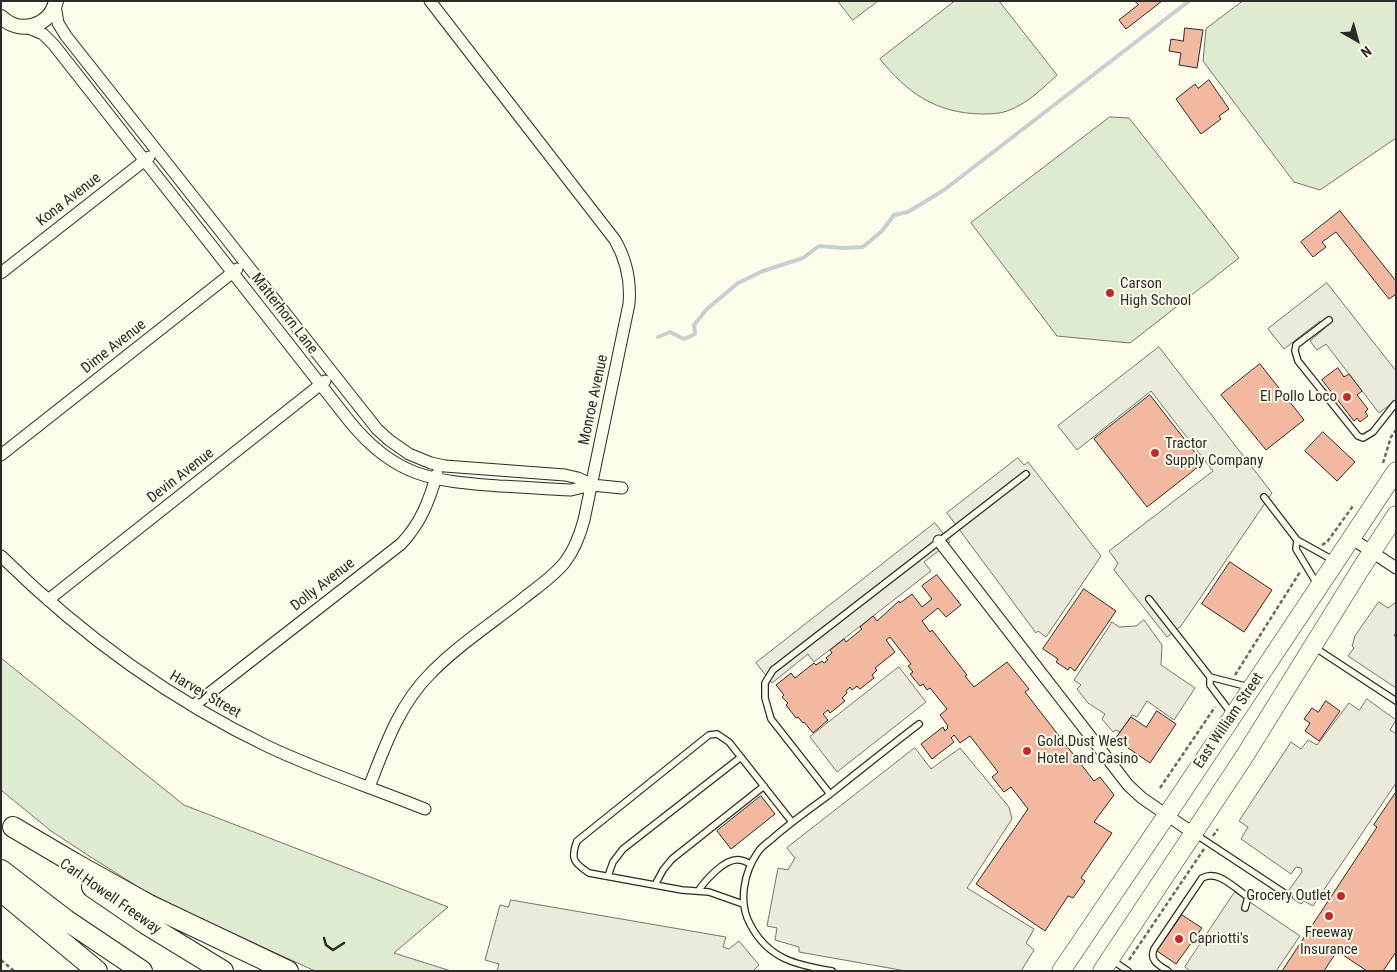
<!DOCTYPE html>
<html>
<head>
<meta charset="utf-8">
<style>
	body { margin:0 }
	#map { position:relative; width:1397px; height:972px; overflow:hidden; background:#fdfbea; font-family:"Roboto Condensed",sans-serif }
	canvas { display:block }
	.frame { position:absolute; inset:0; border:2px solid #2b2b2b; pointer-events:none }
	.north { position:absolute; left:1332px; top:15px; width:50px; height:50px; -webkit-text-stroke:4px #fdfbea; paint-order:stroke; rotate:142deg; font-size:14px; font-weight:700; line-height:20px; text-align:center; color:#2b2b2b }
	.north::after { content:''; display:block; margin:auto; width:18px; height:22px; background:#2b2b2b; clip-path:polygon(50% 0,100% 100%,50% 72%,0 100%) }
</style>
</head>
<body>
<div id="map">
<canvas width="1397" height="972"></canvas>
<div class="frame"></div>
<div class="north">N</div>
</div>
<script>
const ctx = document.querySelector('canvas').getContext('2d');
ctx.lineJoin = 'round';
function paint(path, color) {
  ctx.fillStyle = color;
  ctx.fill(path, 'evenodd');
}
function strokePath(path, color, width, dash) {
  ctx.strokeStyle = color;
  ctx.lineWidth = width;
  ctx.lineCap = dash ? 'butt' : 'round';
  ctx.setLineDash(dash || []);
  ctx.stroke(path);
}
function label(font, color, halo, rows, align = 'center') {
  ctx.font = font + ' "Roboto Condensed",sans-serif';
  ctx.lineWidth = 4;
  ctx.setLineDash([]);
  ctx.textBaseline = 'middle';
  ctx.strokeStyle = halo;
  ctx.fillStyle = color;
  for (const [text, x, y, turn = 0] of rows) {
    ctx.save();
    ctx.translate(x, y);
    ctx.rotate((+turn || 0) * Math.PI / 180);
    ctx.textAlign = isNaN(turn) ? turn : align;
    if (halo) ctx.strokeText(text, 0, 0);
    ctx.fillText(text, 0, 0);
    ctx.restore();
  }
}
const green = new Path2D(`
	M 838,1 L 878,1 L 853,20 Z
	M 955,1 L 999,1 L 1057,75 C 1042,89 1027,104 1007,111 C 999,114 989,114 981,114 C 936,113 907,93 880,59 Z
	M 1243,1 L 1396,1 L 1396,138 L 1320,190 L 1294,182 L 1203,61 L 1206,29 Z
	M 1110,117 L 1129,118 L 1239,258 L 1130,343 L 1057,336 L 971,223 Z
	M 1,658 L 184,805 L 448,907 L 394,953 L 451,971 L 315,971 L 184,911 L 140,888 L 89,856 L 51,831 L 1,790 Z`);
paint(green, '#deebd1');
strokePath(green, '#74746e', 1);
const parking = new Path2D(`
	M 1327,283 L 1396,371 L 1396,400 L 1379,413 L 1326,344 L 1317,350 L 1310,341 L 1325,328 L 1320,321 L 1284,349 L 1268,329 Z
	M 1159,347 L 1272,493 L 1181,626 L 1167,637 L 1114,570 L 1118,563 L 1109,551 L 1213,471 L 1151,391 L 1077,450 L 1058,426 Z
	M 1018,458 L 1024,465 L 1028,462 L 1101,556 L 1046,637 L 1038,631 L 1036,633 L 947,513 Z
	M 935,523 L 950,542 L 924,562 L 931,571 L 814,662 L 808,654 L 772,683 L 756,663 Z
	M 1379,602 L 1388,608 L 1396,602 L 1396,633 L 1394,635 L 1396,638 L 1396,688 L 1348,656 L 1354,648 L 1352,646 L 1355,636 Z
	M 1144,620 L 1162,645 L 1161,665 L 1195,688 L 1174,720 L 1147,701 L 1137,717 L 1132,715 L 1120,732 L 1116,730 L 1113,732 L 1102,719 L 1105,714 L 1088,703 L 1077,689 L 1081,685 L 1074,680 L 1112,622 L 1119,627 L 1136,626 Z
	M 899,667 L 926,702 L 837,772 L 810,737 Z
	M 1367,699 L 1396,720 L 1390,730 L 1396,734 L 1396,783 L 1313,906 L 1304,901 L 1301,904 L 1286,894 L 1302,872 L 1301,868 L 1296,867 L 1291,874 L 1241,839 L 1248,827 L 1239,821 L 1291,742 L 1301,749 L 1308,740 L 1317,745 L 1349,703 L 1359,710 Z
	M 915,748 L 931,769 L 960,748 L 1009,807 L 1012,819 L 967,888 L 1034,929 L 1026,943 L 1034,950 L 1021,971 L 906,971 L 799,952 L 799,947 L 775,940 L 777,928 L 767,926 L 778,868 L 788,870 L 795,858 L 787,848 Z
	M 1235,892 L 1300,936 L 1276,971 L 1190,971 L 1185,967 Z
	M 511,900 L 726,937 L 723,947 L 729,949 L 739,941 L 759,965 L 753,971 L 497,971 L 499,964 L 485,960 L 500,905 L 508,907 Z`);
paint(parking, '#eceadb');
strokePath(parking, '#74746e', 1);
strokePath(new Path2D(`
	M 658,337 L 670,332 L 684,339 L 695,334 L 694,325 L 707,309 L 738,283 L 763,271 L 803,258 L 819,246 L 843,248 L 863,247 L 882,231 L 894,215 L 908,212 L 944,190 L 1189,1`), '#c7d0d0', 4);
const building = new Path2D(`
	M 1135,1 L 1162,1 L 1126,29 L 1119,20 L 1138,5 Z
	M 1185,28 L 1203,30 L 1197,68 L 1179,65 L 1181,53 L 1169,51 L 1171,39 L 1183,41 Z
	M 1209,80 L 1229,109 L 1219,116 L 1221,119 L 1201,134 L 1176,99 L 1195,84 L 1198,88 Z
	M 1340,211 L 1396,281 L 1396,294 L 1389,299 L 1336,232 L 1322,242 L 1326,247 L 1313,257 L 1301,242 Z
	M 1260,364 L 1304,420 L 1266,450 L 1221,395 Z
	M 1338,368 L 1344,377 L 1349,374 L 1362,391 L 1357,395 L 1368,409 L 1365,412 L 1368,416 L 1360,422 L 1357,418 L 1354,421 L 1322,380 Z
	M 1150,395 L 1203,463 L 1147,507 L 1094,439 Z
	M 1323,432 L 1355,462 L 1337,481 L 1305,451 Z
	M 1230,562 L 1272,590 L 1244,632 L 1202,604 Z
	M 937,575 L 961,605 L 946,617 L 938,608 L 922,621 L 930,632 L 932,630 L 967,675 L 965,676 L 974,687 L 1007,662 L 1029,689 L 1025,692 L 1094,781 L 1100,777 L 1114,795 L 1094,822 L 1112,833 L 1081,878 L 1085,881 L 1073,898 L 1068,896 L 1045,931 L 976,884 L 1028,809 L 1011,787 L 1004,792 L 992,777 L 998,772 L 970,736 L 960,743 L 954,735 L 951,738 L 954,742 L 932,759 L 921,744 L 943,727 L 945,731 L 948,728 L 947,727 L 948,726 L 940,715 L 947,709 L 930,688 L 927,690 L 923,684 L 920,686 L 910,674 L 913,672 L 908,666 L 911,664 L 890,637 L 886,640 L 895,652 L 875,668 L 877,670 L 872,675 L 874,678 L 860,689 L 857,686 L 852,690 L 850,687 L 846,691 L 847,693 L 842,698 L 845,701 L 830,713 L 828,710 L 823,714 L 828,720 L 813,733 L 804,722 L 803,723 L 798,717 L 796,718 L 786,705 L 788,703 L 782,697 L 784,695 L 776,685 L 791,673 L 795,678 L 814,663 L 816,665 L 822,661 L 824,663 L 828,660 L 826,658 L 832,653 L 830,650 L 844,639 L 846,642 L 862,629 L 860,627 L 873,616 L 877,621 L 899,601 L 900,603 L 912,594 L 922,607 L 932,599 L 922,586 Z
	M 1084,589 L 1116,611 L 1075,671 L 1070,667 L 1068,670 L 1056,662 L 1058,659 L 1043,649 Z
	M 1326,701 L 1340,711 L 1319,741 L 1305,731 L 1310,723 L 1304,719 L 1312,708 L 1318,712 Z
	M 1157,711 L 1176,724 L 1150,763 L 1115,739 L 1131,717 L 1146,727 Z
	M 1396,792 L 1396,952 L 1383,971 L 1367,971 L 1337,951 L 1324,971 L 1282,971 L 1377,827 L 1374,825 Z
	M 761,796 L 775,814 L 731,849 L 717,831 Z
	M 1182,915 L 1202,928 L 1176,964 L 1157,951 Z`);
paint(building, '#f2b8a0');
strokePath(building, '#2b2b2b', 1);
const service = new Path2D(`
	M 1329,320 L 1296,345 L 1295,351 L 1298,361 L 1358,436 L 1363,438 L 1373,432 L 1395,404
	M 1264,497 L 1297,540 L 1333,560
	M 1297,540 L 1296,549 L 1317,584
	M 1149,599 L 1210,677 L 1249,687
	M 1314,647 L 1396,701
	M 1210,677 L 1210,685 L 1231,713
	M 830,794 L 771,719 L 765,698 L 765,683 L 773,670 L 1026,474
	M 1195,834 L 1289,896
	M 608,876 L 613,862 L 623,849 L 741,757
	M 655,885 L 663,870 L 672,859 L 764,786
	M 698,891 C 705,881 725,857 740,860 C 743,860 748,863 751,864
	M 743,904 L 709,892 L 682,890 L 589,873 C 574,863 570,859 577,841 L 709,735 L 717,734 L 729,742 L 792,822
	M 1112,960 L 1128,971
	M 832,971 C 796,965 768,959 750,924 C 738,902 744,872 758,852 C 761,847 767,843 772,839 C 790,823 810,809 829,795 C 859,771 889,747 919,724
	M 1168,971 C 1159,965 1149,961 1154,949 L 1202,878 C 1218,870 1232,886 1244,894 L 1248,897 L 1245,908`);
const minor = new Path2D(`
	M 55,5 L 58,23 L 66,36 L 377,429 L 389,440 L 409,454 L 431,463 L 445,466 L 565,475 L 578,478 L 592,485
	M 26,27 L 43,34 L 54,45 L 350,422 C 395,477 432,481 499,486 C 523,487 547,489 571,490 L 592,485 L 622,488
	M 1,273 L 149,157
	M 1,455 L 237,269
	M 1351,538 L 1396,568
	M 939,541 L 1128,785 L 1142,798 L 1193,833
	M 1,556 C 80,634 169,699 269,747 C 320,771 373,788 425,809
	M 48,600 L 325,381
	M 193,706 L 401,544 C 421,523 429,501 437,474
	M 369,787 C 385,746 399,705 430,674 C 458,645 494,622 525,597 C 539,586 554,576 565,562 C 575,549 580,535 584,520 L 629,304 C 631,281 627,261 615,240 L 430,1`);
const tertiary = new Path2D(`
	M 1,17 C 20,35 50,27 56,1`);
const primary = new Path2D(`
	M 1061,971 L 1177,800 L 1396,471
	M 1102,971 L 1244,757 L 1360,570 L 1396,515`);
const motorway = new Path2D(`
	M 13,827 L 74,863 L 149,905 L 288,971
	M 1,870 L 66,920 L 142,971
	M 92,887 L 146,924 L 223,971
	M 1,891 L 97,971`);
strokePath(service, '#2b2b2b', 8);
strokePath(minor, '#2b2b2b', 13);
strokePath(tertiary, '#2b2b2b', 16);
strokePath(primary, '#2b2b2b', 19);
strokePath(motorway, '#2b2b2b', 22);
strokePath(new Path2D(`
	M 1383,463 L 1391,437 L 1396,430
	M 1322,545 L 1327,542 L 1353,506
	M 1235,675 L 1300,572
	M 1160,788 L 1215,707
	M 1213,836 L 1218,829
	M 1,960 L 14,971
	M 1129,960 L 1204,849`), '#6a6964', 2.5, [4, 2.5]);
strokePath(service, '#fdfbea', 5.5);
strokePath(minor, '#fdfbea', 11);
strokePath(tertiary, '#fdfbea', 14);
strokePath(primary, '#fdfbea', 18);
strokePath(motorway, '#fdfbea', 20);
strokePath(new Path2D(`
	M 324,938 L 326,945 L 333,950 L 344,943`), '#2b2b2b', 2.5);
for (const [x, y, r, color] of [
	[1110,293,5,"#c62828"],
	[1347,397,5,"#c62828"],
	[1155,453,5,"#c62828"],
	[1027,751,5,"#c62828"],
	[1341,896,5,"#c62828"],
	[1329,916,5,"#c62828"],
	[1179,939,5,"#c62828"]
]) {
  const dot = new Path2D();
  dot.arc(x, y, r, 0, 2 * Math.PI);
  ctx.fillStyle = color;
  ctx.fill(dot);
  strokePath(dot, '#fdfbea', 2);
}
label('15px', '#2b2b2b', '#fdfbea', [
	["Kona Avenue",69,200,-38],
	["Matterhorn Lane",284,314,52],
	["Dime Avenue",114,347,-38],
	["Monroe Avenue",594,400,-78],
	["Devin Avenue",181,476,-38],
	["Dolly Avenue",323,585,-38],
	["Harvey Street",205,695,30],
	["East William Street",1229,721,-56],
	["Carl Howell Freeway",110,897,35]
]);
label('15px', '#2b2b2b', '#fdfbea', [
	["Carson",1120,284],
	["High School",1120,301],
	["El Pollo Loco",1337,397,"right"],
	["Tractor",1165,444],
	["Supply Company",1165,461],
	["Gold Dust West",1037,742],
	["Hotel and Casino",1037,759],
	["Grocery Outlet",1331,896,"right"],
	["Freeway",1329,933,"center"],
	["Insurance",1329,950,"center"],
	["Capriotti's",1189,939]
], 'left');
</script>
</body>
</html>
